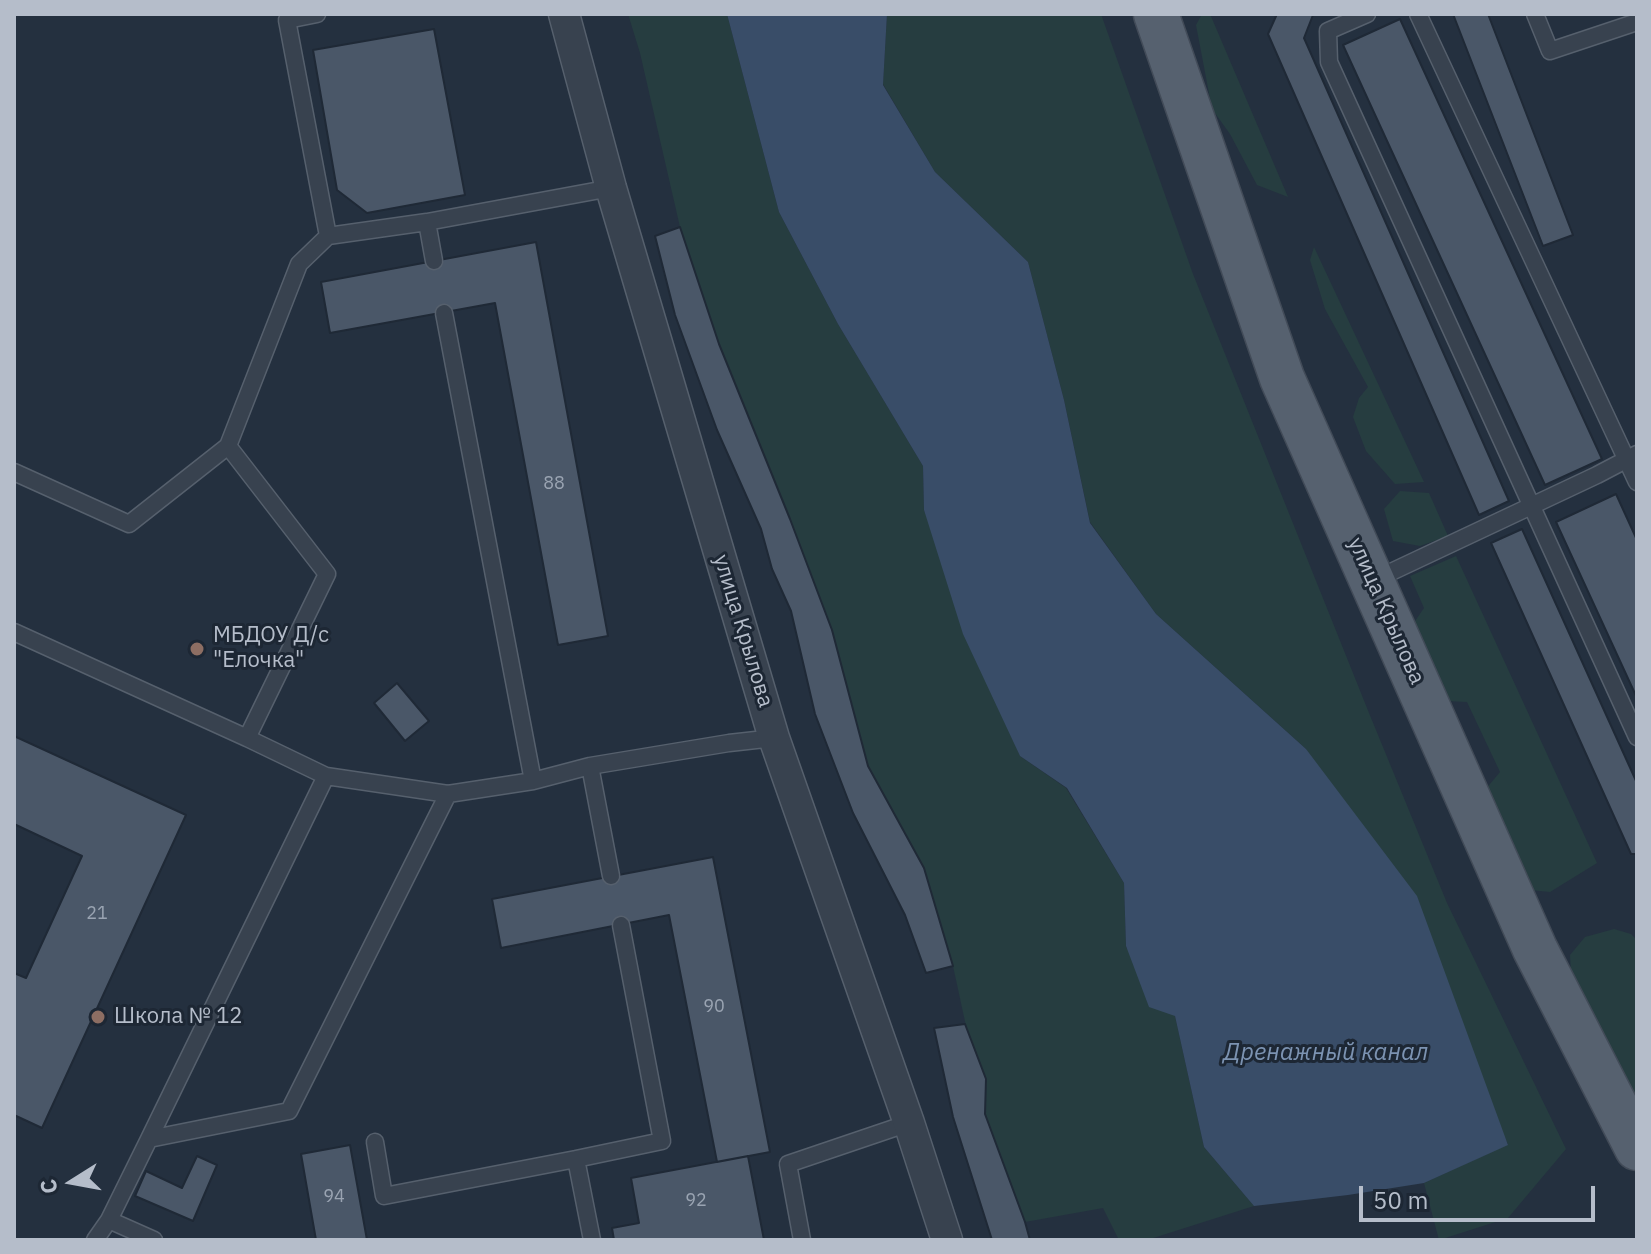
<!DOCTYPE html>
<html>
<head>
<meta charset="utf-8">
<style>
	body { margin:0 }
	#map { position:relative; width:1651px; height:1254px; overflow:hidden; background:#24303f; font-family:"IBM Plex Sans",sans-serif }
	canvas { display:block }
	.frame { position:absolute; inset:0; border:16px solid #b5bdca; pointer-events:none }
	.north { position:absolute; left:32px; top:1142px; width:80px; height:80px; -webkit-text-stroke:6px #1d2734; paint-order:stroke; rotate:259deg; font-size:22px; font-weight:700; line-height:32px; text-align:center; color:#b5bdca }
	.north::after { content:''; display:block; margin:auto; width:28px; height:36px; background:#b5bdca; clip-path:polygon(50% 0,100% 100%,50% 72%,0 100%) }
	.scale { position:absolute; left:1359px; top:1186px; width:236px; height:36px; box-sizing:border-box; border:4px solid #b5bdca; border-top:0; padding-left:10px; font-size:24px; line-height:28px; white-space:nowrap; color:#b5bdca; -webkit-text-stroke:6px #1d2734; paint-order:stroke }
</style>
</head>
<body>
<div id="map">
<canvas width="1651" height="1254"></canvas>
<div class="frame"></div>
<div class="north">С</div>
<div class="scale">50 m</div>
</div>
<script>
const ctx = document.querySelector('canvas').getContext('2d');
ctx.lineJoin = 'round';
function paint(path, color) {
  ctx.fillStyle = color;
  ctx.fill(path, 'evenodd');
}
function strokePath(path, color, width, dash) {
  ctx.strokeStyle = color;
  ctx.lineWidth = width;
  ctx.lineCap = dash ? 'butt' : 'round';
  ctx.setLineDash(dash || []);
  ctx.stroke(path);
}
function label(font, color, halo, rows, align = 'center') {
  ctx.font = font + ' "IBM Plex Sans",sans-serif';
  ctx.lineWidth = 6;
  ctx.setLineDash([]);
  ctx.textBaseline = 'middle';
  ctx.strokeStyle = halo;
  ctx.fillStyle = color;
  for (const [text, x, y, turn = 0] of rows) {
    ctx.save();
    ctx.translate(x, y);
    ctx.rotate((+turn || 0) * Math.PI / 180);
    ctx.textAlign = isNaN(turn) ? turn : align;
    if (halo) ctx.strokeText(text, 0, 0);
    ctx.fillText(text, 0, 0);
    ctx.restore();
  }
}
paint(new Path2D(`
	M 628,14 L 727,14 L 779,212 L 838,324 L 923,466 L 924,510 L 1020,756 L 1066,788 L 1124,883 L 1126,947 L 1175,1016 L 1204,1147 L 1254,1206 L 1147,1240 L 1119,1240 L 1103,1208 L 1025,1222 L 985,1114 L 953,966 L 924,868 L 868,766 L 719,344 L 680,227 L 640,53 Z
	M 887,14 L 1101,14 L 1193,274 L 1369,713 L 1447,903 L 1566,1149 L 1508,1218 L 1439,1240 L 1424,1183 L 1508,1144 L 1306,749 L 1156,614 L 1090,522 L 1064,400 L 1028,262 L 935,172 L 883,84 Z
	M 1202,14 L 1210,14 L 1288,197 L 1257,185 L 1230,134 L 1212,109 L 1196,25 Z
	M 1314,247 L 1424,482 L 1395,484 L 1366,451 L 1353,417 L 1359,398 L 1368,387 L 1325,309 L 1310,260 Z
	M 1400,491 L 1429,493 L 1448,536 L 1420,546 L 1393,541 L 1384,509 Z
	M 1456,556 L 1597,863 L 1550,892 L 1530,890 L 1485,790 L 1500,772 L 1467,702 L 1447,701 L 1411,627 L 1424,608 L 1410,576 Z
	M 1614,929 L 1631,934 L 1637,940 L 1637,1103 L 1571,972 L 1570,955 L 1585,937 Z`), '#263d40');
paint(new Path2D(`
	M 727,14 L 887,14 L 883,85 L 935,172 L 1028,262 L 1064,400 L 1090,523 L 1156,614 L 1306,749 L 1417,896 L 1508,1145 L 1424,1183 L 1348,1195 L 1254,1206 L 1204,1147 L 1175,1016 L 1149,1007 L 1126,946 L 1124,883 L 1067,788 L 1020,756 L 963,634 L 924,510 L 923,466 L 838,324 L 779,212 Z`), '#394d68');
const building = new Path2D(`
	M 1277,14 L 1315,14 L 1313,15 L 1304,38 L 1509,501 L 1479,515 L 1268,34 Z
	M 1453,14 L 1488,14 L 1573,235 L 1543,246 Z
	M 1400,19 L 1602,459 L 1545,485 L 1343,45 Z
	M 434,29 L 465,195 L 367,213 L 337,190 L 313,50 Z
	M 680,227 L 719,344 L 790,519 L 832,630 L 868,766 L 924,868 L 953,966 L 926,973 L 905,915 L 853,813 L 815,714 L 791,611 L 772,569 L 761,529 L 717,430 L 675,315 L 655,236 Z
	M 536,242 L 608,636 L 558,645 L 495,303 L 330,333 L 321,282 Z
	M 1616,494 L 1637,540 L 1637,698 L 1556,522 Z
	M 1522,529 L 1637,783 L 1637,854 L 1631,854 L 1491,543 Z
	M 397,683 L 429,721 L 405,741 L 374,703 Z
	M 14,736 L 186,815 L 42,1128 L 14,1115 L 14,973 L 26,978 L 82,856 L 14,824 Z
	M 713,857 L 770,1152 L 717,1162 L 669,915 L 501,948 L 492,899 Z
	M 965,1024 L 986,1079 L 985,1114 L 1025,1222 L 1030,1240 L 992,1240 L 953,1117 L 934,1028 Z
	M 350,1145 L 367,1240 L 316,1240 L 301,1154 Z
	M 197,1156 L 217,1165 L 193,1221 L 135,1196 L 146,1171 L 182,1188 Z
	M 748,1156 L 764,1240 L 614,1240 L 612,1228 L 639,1223 L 631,1178 Z`);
paint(building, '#4a5768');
strokePath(building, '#1f2936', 2);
const service = new Path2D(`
	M 317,14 L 287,20 L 328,236 L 427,222 L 611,188
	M 1367,14 L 1328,31 L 1329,62 L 1637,737
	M 1418,14 L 1637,482
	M 1535,14 L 1550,51 L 1637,22
	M 427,222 L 434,261
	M 444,313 L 533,781
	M 14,472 L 129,524 L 228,446 L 299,264 L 328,236
	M 1372,581 L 1597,475 L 1637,454
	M 14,632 L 247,738 L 327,574 L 228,446
	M 247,738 L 326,776 L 448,794 L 533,781 L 590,766 L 729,743 L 774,738
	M 590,766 L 611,876
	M 149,1139 L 326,776
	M 375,1142 L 384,1196 L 576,1159 L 592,1240
	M 576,1159 L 662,1141 L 621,925
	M 109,1220 L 149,1139 L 289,1111 L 448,794
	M 95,1240 L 109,1220 L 154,1240
	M 802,1240 L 788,1164 L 909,1123`);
const minor = new Path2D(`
	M 564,14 L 611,188 L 774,738 L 909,1123 L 947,1240`);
const primary = new Path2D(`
	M 1156,14 L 1282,378 L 1535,949 L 1637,1148`);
strokePath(service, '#56606d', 19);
strokePath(minor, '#56606d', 33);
strokePath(primary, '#424b58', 47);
strokePath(service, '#38424f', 16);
strokePath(minor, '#38424f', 30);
strokePath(primary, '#56616f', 44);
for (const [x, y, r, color] of [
	[197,649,8,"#8d6e63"],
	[98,1017,8,"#8d6e63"]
]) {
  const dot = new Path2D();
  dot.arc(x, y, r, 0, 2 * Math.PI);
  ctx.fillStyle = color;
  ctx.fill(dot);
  strokePath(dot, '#1d2734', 3);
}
label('18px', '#9aa4b2', null, [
	["88",554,484],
	["21",97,914],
	["90",714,1007],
	["94",334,1197],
	["92",696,1201]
]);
label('22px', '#b5bdca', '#1d2734', [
	["улица Крылова",1386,611,66],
	["улица Крылова",743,631,73]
]);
label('22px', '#b5bdca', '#1d2734', [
	["МБДОУ Д/с",213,636],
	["\"Елочка\"",213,661],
	["Школа № 12",114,1017]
], 'left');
label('italic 24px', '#7c93b2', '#1d2734', [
	["Дренажный канал",1326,1053]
]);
</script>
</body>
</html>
